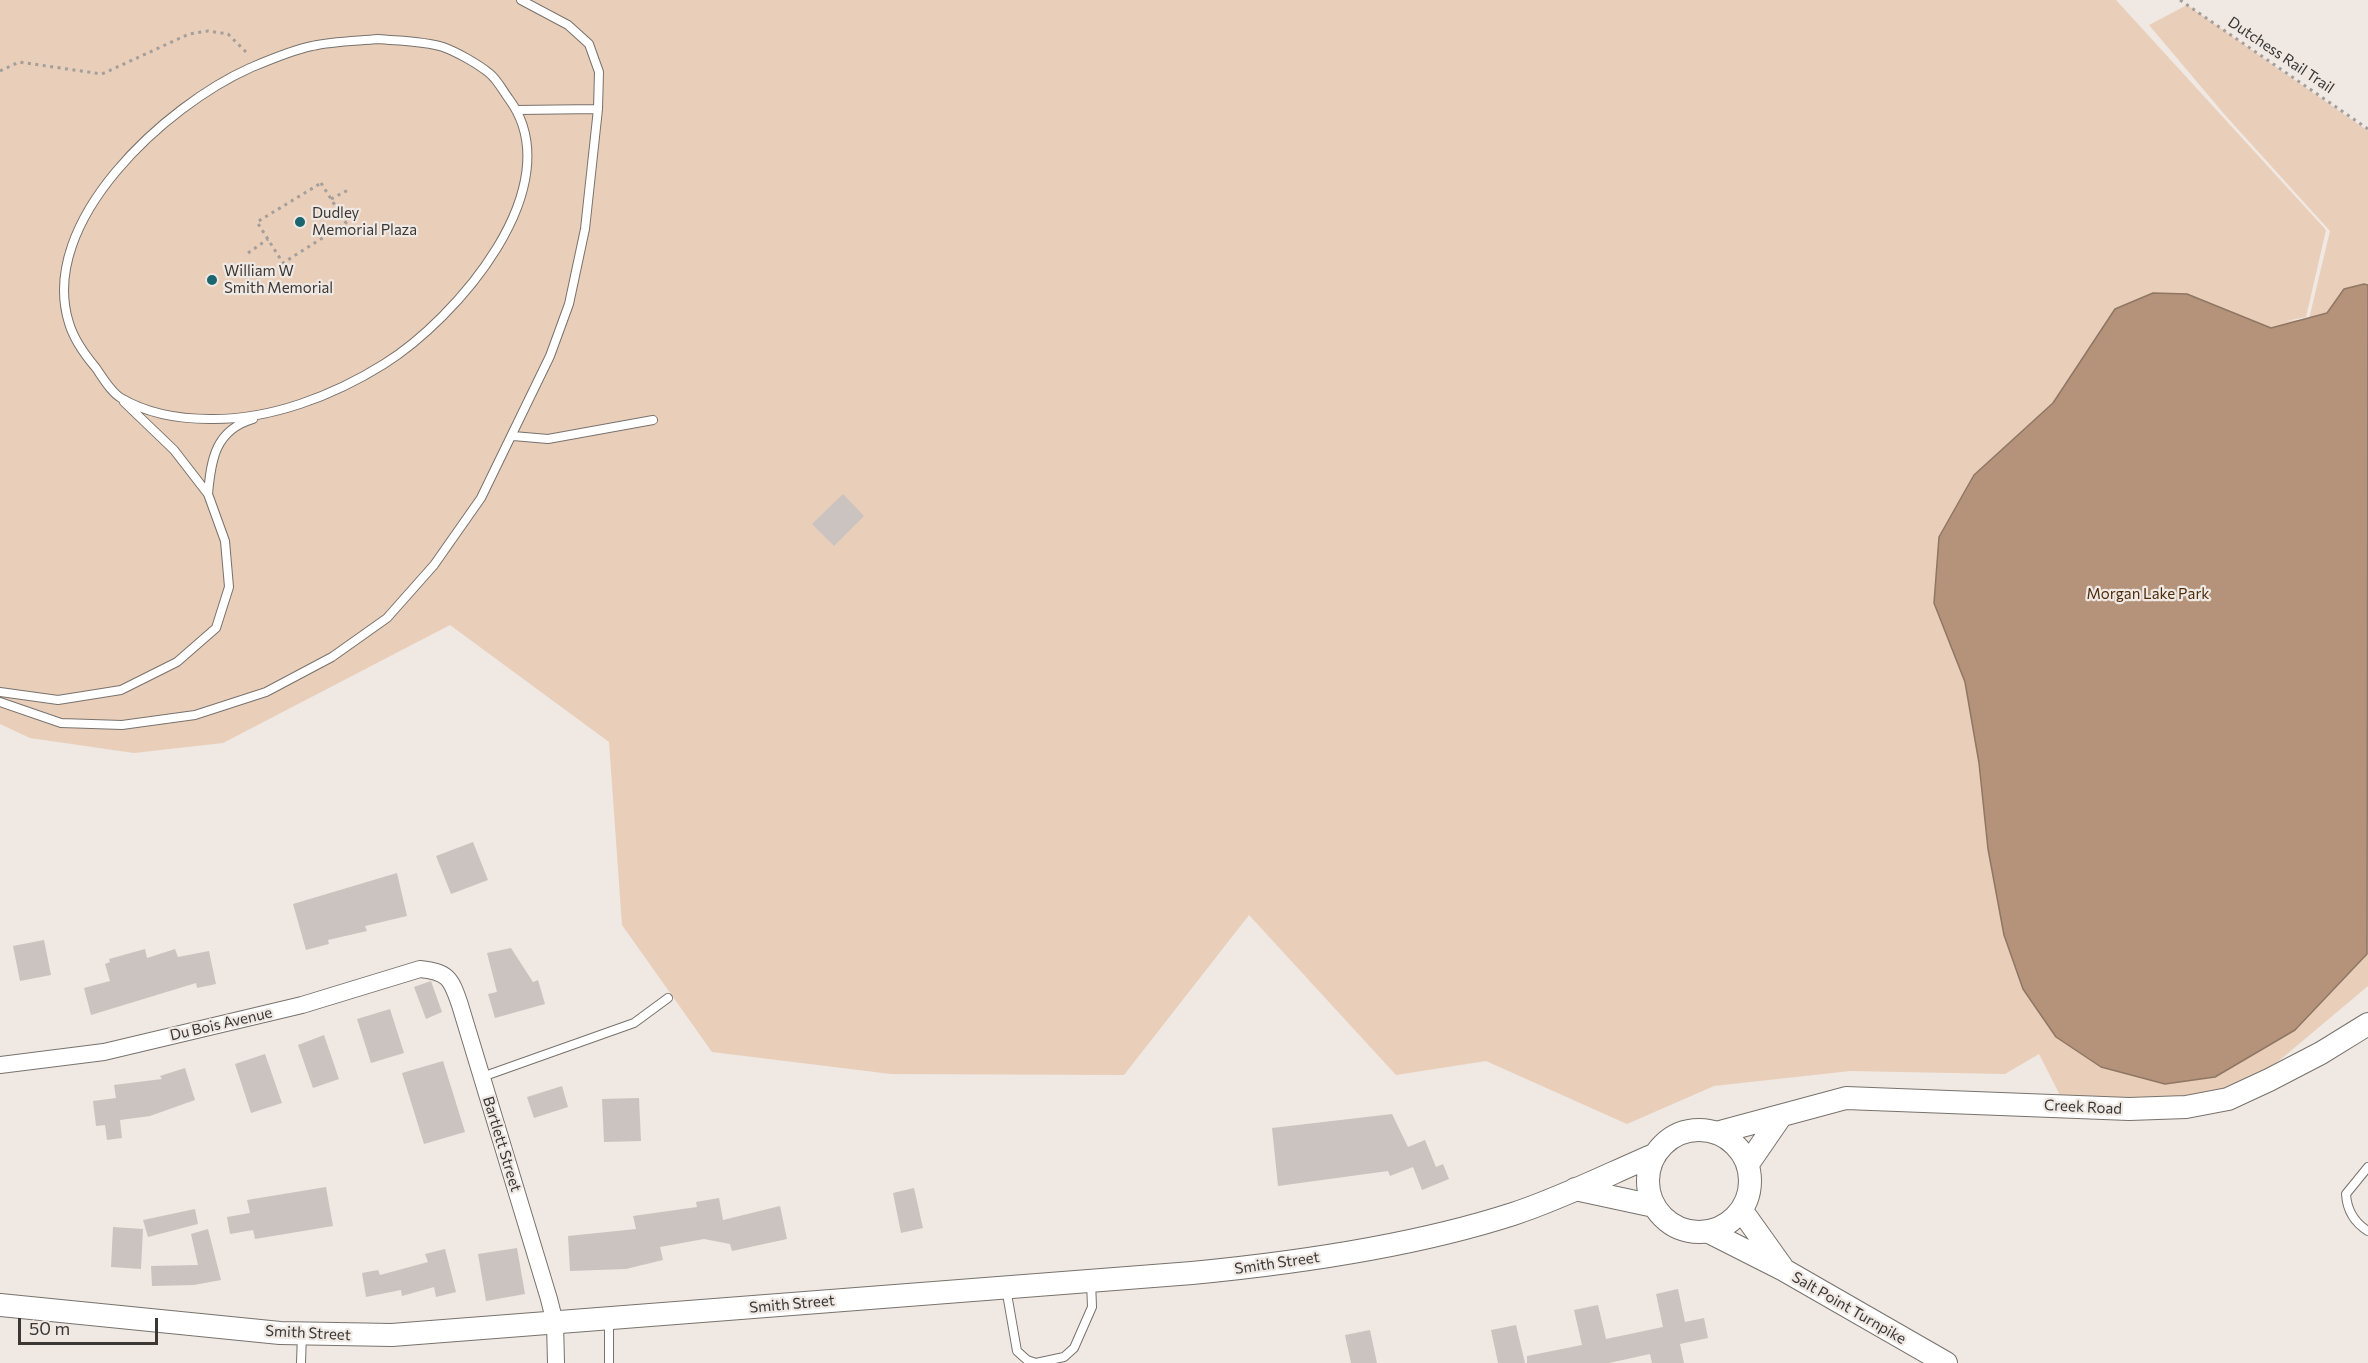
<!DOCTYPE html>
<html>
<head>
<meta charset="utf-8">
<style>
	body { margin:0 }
	#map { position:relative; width:2368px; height:1363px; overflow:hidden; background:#efe8e3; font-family:Commissioner,sans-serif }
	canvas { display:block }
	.scale { position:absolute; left:18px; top:1318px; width:140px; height:27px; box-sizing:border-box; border:3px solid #3a3735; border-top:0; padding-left:8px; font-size:18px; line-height:21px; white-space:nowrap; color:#3a3735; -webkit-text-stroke:4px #efe8e3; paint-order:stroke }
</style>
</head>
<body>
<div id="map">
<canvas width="2368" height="1363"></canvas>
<div class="scale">50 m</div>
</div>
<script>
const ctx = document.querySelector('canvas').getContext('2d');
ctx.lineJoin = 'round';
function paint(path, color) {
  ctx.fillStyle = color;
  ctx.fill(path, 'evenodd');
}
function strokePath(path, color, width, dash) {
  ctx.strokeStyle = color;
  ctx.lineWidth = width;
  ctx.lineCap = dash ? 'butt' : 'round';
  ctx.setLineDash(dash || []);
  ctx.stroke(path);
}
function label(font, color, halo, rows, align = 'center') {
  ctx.font = font + ' Commissioner,sans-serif';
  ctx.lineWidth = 4.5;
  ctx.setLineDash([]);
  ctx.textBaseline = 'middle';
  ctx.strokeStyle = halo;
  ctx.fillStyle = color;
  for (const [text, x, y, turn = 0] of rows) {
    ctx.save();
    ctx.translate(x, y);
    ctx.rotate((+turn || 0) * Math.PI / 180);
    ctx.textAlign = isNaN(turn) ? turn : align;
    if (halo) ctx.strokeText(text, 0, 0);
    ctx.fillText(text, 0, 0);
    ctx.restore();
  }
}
paint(new Path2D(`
	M 0,0 L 2116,0 L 2326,230 L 2306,317 L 2286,321 L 2309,319 L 2330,231 L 2225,115 L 2149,25 L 2187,5 L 2368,131 L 2368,986 L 2262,1075 L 2186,1107 L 2066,1107 L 2039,1054 L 2005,1074 L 1850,1071 L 1714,1086 L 1627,1124 L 1486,1061 L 1396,1075 L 1249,915 L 1124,1075 L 891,1074 L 712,1052 L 622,925 L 609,742 L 450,625 L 223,743 L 134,753 L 30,738 L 0,724 Z`), '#e9ceb9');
const water = new Path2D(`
	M 2364,284 L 2368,285 L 2367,954 L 2295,1030 L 2215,1077 L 2165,1084 L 2101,1067 L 2056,1037 L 2023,989 L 2004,935 L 1988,849 L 1979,763 L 1965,682 L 1934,603 L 1939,537 L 1974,475 L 2053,403 L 2115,309 L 2153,293 L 2187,294 L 2271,328 L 2327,313 L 2344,289 Z`);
paint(water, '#b4937a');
strokePath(water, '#8f7765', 1.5);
paint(new Path2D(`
	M 843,494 L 864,516 L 834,546 L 812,524 Z
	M 473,842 L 488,880 L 451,894 L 436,856 Z
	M 397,873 L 407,916 L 365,926 L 367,931 L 328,940 L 329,944 L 306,950 L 293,904 Z
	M 44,940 L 51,975 L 20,981 L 13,946 Z
	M 511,948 L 533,982 L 538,980 L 545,1004 L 495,1018 L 488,994 L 497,992 L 487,953 Z
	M 145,949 L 147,958 L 175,949 L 178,957 L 209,951 L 216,984 L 197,988 L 196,983 L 91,1015 L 84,988 L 110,981 L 105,964 L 110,962 L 109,959 Z
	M 431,981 L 442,1012 L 426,1019 L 414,987 Z
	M 390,1009 L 404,1053 L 371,1063 L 357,1019 Z
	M 324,1035 L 339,1079 L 313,1088 L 298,1045 Z
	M 265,1054 L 282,1103 L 251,1113 L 235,1064 Z
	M 443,1061 L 465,1132 L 424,1144 L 402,1073 Z
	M 185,1068 L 195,1100 L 150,1116 L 120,1120 L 122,1138 L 107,1140 L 105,1125 L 96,1126 L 93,1101 L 116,1098 L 114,1085 L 162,1079 L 160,1076 Z
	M 562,1086 L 568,1107 L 534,1118 L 527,1097 Z
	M 639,1098 L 641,1141 L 604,1142 L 602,1099 Z
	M 1392,1114 L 1408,1147 L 1425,1140 L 1436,1167 L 1443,1164 L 1449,1179 L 1422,1190 L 1413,1167 L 1390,1176 L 1388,1171 L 1278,1186 L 1272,1128 Z
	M 326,1187 L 333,1226 L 255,1239 L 253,1230 L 230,1234 L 227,1217 L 250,1213 L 247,1200 Z
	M 914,1188 L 923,1228 L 901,1233 L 893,1193 Z
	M 719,1198 L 723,1220 L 780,1206 L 787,1239 L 732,1251 L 730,1244 L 704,1239 L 660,1247 L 663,1260 L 626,1269 L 570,1271 L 568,1236 L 636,1229 L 633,1216 L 697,1207 L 696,1202 Z
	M 195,1209 L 198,1224 L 148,1237 L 143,1220 Z
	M 113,1227 L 143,1229 L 141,1269 L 111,1267 Z
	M 208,1229 L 221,1280 L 194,1285 L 152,1286 L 151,1266 L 198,1265 L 191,1234 Z
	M 517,1248 L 525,1294 L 486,1301 L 478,1254 Z
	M 445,1249 L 456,1292 L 436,1297 L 434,1287 L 402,1296 L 401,1290 L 366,1297 L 362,1273 L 378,1270 L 380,1275 L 428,1262 L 425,1254 Z
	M 1678,1289 L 1685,1322 L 1704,1318 L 1708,1338 L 1680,1344 L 1684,1363 L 1652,1363 L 1650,1354 L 1609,1363 L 1527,1363 L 1527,1356 L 1582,1345 L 1574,1310 L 1598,1305 L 1606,1339 L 1663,1327 L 1656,1294 Z
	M 1516,1325 L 1525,1363 L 1498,1363 L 1491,1330 Z
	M 1370,1330 L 1377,1363 L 1351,1363 L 1345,1335 Z`), '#cac3bf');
const lane = new Path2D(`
	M 378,39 C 398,41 423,41 443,47 C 457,52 478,64 489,73 C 497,79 503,91 509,99 C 573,186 455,320 384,364 C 333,396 270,420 210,419 C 179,419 148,414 121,398 C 111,392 103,378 96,368 C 85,355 74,340 69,323 C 37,221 167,105 250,68 C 269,60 292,50 312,46 C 333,41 356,41 378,39 Z
	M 517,110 L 598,109
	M 513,436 L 548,439 L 653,420
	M 208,494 C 211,460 215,430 253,419
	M 0,692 L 58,700 L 121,690 L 177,662 L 216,628 L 229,587 L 225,541 L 208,494 L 174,450 L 124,402
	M 0,702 L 61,723 L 122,725 L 195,715 L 266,692 L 332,657 L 387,618 L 434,565 L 481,498 L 550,356 L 569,304 L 585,229 L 598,109 L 599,72 L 589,44 L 568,25 L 521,0
	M 482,1077 L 634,1023 L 668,998
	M 2368,1167 L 2346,1194 C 2347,1210 2355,1223 2368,1231
	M 1006,1288 L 1017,1351 L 1027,1360 L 1036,1363 L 1064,1357 L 1074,1348 L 1092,1307 L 1091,1281
	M 609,1319 L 609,1363
	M 301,1363 L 302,1334`);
const street = new Path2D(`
	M 0,1065 L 104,1052 L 302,1005 L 420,969 C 448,972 451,978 460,1005 L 549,1299 L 555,1323 L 556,1363`);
const secondary = new Path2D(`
	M1648 1181a51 51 0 1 1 102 0a51 51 0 1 1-102 0Z
	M 1716,1133 L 1846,1098 L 2129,1109 L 2186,1107 L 2228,1099 L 2269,1080 L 2321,1053 L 2368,1024
	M 1748,1164 L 1781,1116
	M 1575,1189 L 1654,1206
	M 1742,1211 L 1782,1267
	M 1709,1232 L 1784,1270 L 1946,1363
	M 0,1305 L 280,1333 L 392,1335 L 1192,1273 C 1296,1263 1414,1246 1513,1214 C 1562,1198 1609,1174 1656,1154`);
strokePath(lane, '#78726d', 10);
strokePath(street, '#78726d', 18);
strokePath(secondary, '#78726d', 24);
strokePath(new Path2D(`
	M 2180,0 L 2368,129
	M 0,71 L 19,62 L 102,74 L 189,34 L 208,31 L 228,34 L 248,54
	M 321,183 L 346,223 L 283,263 L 257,222 Z
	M 331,199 L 348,190
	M 248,253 L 268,239`), '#a49f9b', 3, [3, 4.5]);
strokePath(lane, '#fff', 8);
strokePath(street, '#fff', 16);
strokePath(secondary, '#fff', 22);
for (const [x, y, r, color] of [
	[300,222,6,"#1a6570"],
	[212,280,6,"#1a6570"]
]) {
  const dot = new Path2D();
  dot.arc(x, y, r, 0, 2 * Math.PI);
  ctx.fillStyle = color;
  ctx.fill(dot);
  strokePath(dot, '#efe8e3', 2);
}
label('15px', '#3a3735', '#efe8e3', [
	["Dutchess Rail Trail",2281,55,34],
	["Du Bois Avenue",221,1024,-13],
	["Creek Road",2083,1107,3],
	["Bartlett Street",502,1144,73],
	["Smith Street",1277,1263,-8],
	["Smith Street",792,1304,-5],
	["Salt Point Turnpike",1849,1308,30],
	["Smith Street",308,1333,3]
]);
label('15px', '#3a3735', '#efe8e3', [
	["Dudley",312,213],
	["Memorial Plaza",312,230],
	["William W",224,271],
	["Smith Memorial",224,288]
], 'left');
label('15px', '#4d2b0b', '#efe8e3', [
	["Morgan Lake Park",2148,594]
]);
</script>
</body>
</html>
